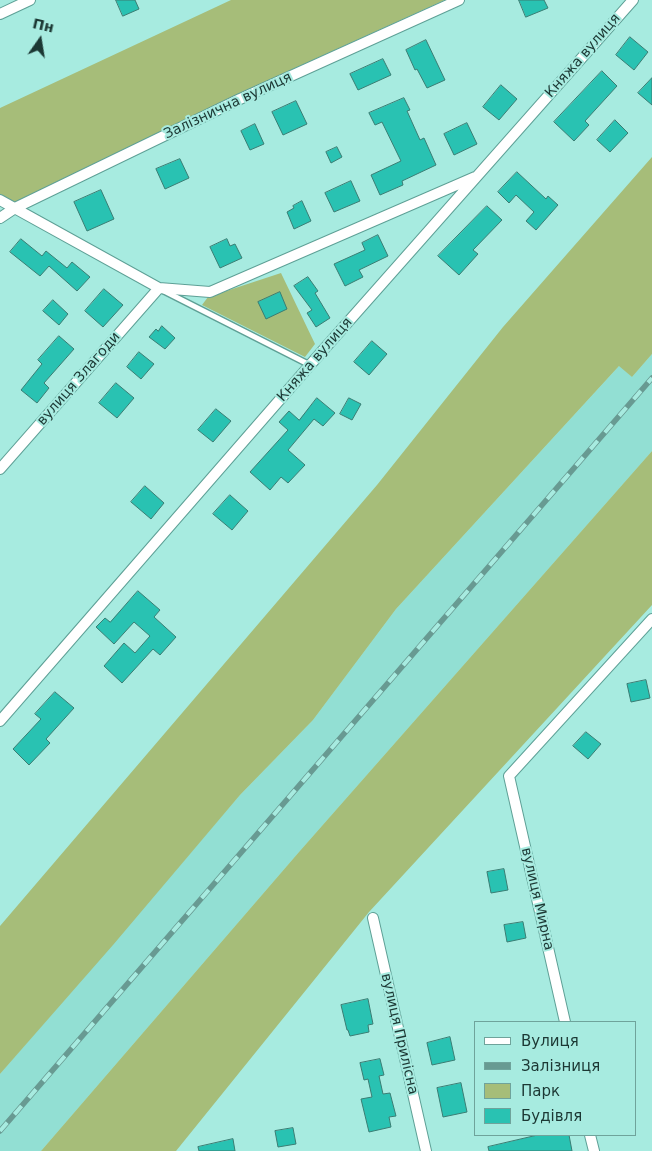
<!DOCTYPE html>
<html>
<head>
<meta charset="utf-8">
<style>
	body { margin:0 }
	#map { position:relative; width:652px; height:1151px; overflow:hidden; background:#a7ebe0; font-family:"DejaVu Sans",sans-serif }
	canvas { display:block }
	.legend { position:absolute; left:474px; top:1021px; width:162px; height:115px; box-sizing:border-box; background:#a7ebe0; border:1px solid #6fa39b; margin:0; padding:6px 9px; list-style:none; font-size:15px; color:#1c3834 }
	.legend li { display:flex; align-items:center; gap:10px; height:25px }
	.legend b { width:25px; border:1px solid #6fa39b }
	.north { position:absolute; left:15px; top:15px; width:50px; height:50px; -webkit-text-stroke:4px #a7ebe0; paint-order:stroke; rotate:13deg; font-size:14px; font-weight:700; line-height:20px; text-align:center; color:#1c3834 }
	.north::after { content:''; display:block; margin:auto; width:18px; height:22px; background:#1c3834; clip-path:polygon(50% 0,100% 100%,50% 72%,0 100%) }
</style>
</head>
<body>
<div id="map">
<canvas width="652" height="1151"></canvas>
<ul class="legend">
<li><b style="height:6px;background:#fff"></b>Вулиця</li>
<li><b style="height:6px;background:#689a92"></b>Залізниця</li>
<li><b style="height:14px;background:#a6bd79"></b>Парк</li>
<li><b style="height:14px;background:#29c2b2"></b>Будівля</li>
</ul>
<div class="north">Пн</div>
</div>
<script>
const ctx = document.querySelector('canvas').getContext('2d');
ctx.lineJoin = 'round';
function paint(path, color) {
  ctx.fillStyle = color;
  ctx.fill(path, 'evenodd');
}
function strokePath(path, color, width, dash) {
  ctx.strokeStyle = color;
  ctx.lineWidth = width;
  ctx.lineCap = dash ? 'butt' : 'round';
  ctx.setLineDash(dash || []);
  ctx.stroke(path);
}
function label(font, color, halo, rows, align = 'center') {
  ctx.font = font + ' "DejaVu Sans",sans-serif';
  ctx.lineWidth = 4;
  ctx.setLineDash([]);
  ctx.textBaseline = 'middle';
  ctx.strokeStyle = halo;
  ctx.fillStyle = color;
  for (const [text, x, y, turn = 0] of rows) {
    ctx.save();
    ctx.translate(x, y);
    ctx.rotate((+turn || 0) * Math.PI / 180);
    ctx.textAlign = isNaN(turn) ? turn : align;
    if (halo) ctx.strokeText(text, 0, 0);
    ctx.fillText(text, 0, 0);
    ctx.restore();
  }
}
paint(new Path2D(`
	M 652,354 L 652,451 L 299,852 L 41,1151 L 0,1151 L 0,1074 L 240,795 L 313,720 L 396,609 L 620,365 L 632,377 Z`), '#92dfd3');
paint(new Path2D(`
	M 231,0 L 445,0 L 238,94 L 15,202 L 0,194 L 0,108 Z
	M 652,157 L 652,354 L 632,377 L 619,366 L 396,609 L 313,720 L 240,795 L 113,945 L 0,1074 L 0,926 L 377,485 L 503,327 Z
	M 281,273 L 315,344 L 305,357 L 202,305 L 208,297 Z
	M 652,451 L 652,605 L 369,912 L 176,1151 L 41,1151 L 299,852 Z`), '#a6bd79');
const building = new Path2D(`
	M 116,0 L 135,0 L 139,9 L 123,16 Z
	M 519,0 L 544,0 L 548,8 L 526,17 Z
	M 630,37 L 648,52 L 634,70 L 616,55 Z
	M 426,40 L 445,80 L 427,88 L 417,69 L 415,70 L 406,50 Z
	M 383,59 L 391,75 L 358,90 L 350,74 Z
	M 602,71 L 617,86 L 585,121 L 589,125 L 574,141 L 554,122 Z
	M 652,78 L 652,105 L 638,93 Z
	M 501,85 L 517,99 L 499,120 L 483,107 Z
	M 404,98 L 410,110 L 407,111 L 420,140 L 424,138 L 436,165 L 402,181 L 403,185 L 380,195 L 371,175 L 401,161 L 382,122 L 375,125 L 369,113 Z
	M 296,101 L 307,124 L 283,135 L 272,112 Z
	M 615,120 L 628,133 L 610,152 L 597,140 Z
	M 467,123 L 477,144 L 454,155 L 444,134 Z
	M 255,124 L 264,144 L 250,150 L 241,131 Z
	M 337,147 L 342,157 L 331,163 L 326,152 Z
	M 180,159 L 189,178 L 165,189 L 156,169 Z
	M 517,172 L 546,199 L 548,196 L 558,205 L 536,230 L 526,221 L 534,212 L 516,195 L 509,203 L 498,192 Z
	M 351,181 L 360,201 L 334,212 L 325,193 Z
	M 101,190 L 114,219 L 87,231 L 74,202 Z
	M 302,201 L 311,221 L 294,229 L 287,212 L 294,208 L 293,206 Z
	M 487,206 L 502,220 L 473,250 L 478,254 L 459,275 L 438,256 Z
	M 378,235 L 388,256 L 359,270 L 363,277 L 345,286 L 334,264 L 365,250 L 362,243 Z
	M 21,239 L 42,256 L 46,251 L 67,268 L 72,262 L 90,277 L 77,291 L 49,266 L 40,276 L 10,252 Z
	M 227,239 L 230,246 L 235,244 L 242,258 L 220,268 L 210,247 Z
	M 308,277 L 318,291 L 315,293 L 330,318 L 316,327 L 307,313 L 312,310 L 294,286 Z
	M 104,289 L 123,305 L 103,327 L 85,311 Z
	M 280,292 L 287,309 L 266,319 L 258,302 Z
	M 53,300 L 68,314 L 59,325 L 43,311 Z
	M 162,326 L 175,338 L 165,349 L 149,337 L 156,329 L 158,331 Z
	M 59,336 L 74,349 L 44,383 L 49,388 L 37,403 L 21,390 L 42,364 L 38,360 Z
	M 372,341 L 387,354 L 369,375 L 354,362 Z
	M 139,352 L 154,364 L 141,379 L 127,367 Z
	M 116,383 L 134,398 L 117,418 L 99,403 Z
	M 317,398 L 335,413 L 323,426 L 314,419 L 288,450 L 305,465 L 288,483 L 281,477 L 270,490 L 250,472 L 288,430 L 279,422 L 289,411 L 299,420 Z
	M 349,398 L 361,404 L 352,420 L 340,414 Z
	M 216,409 L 231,421 L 213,442 L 198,430 Z
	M 145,486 L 164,503 L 151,519 L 131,502 Z
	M 230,495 L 248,511 L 232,530 L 213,514 Z
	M 138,591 L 160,610 L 154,617 L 176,637 L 160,655 L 153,649 L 122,683 L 104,666 L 124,643 L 135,653 L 150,636 L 134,622 L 114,644 L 96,627 L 105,618 L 110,622 Z
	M 646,680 L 650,698 L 631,702 L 627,684 Z
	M 55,692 L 74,708 L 46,739 L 50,743 L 29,765 L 13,749 L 41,719 L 35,714 Z
	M 586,732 L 601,744 L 588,759 L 573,746 Z
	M 504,869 L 508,890 L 491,893 L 487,872 Z
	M 523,922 L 526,938 L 507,942 L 504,925 Z
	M 368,999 L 373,1024 L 368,1025 L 369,1032 L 350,1036 L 348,1030 L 347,1030 L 341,1005 Z
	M 450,1037 L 455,1060 L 432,1065 L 427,1043 Z
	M 380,1059 L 384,1075 L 379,1076 L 383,1094 L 390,1093 L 396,1116 L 389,1117 L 391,1127 L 369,1132 L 361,1099 L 372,1097 L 368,1079 L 364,1080 L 360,1063 Z
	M 461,1083 L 467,1112 L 443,1117 L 437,1088 Z
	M 293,1128 L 296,1144 L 278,1147 L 275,1131 Z
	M 538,1135 L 569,1135 L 572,1151 L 489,1151 L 488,1147 Z
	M 233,1139 L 235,1151 L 199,1151 L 198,1147 Z`);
paint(building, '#29c2b2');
strokePath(building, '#3a7d73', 1);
const service = new Path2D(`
	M 164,291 L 310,365`);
const minor = new Path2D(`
	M 0,14 L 30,0
	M 0,200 L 159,288 L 210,292 L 475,177
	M 0,218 L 15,208 L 240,99 L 459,0
	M 0,469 L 159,288
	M 0,721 L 310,365 L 633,0
	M 373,918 L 426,1151
	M 565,1022 L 509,776 L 652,619
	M 590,1135 L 594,1151`);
strokePath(service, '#5ea096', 8);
strokePath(minor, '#5ea096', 12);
strokePath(service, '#fff', 5);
strokePath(minor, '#fff', 10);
const rail = new Path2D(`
	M 0,1131 L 652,378`);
strokePath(rail, '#689a92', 5.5);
strokePath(rail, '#a7ebe0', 4, [11]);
label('14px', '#1c3834', '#a7ebe0', [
	["Княжа вулиця",583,56,-49],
	["Залізнична вулиця",228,106,-25],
	["Княжа вулиця",315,360,-49],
	["вулиця Злагоди",79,379,-49],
	["вулиця Мирна",537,899,77],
	["вулиця Прилісна",399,1034,77]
]);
</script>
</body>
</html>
